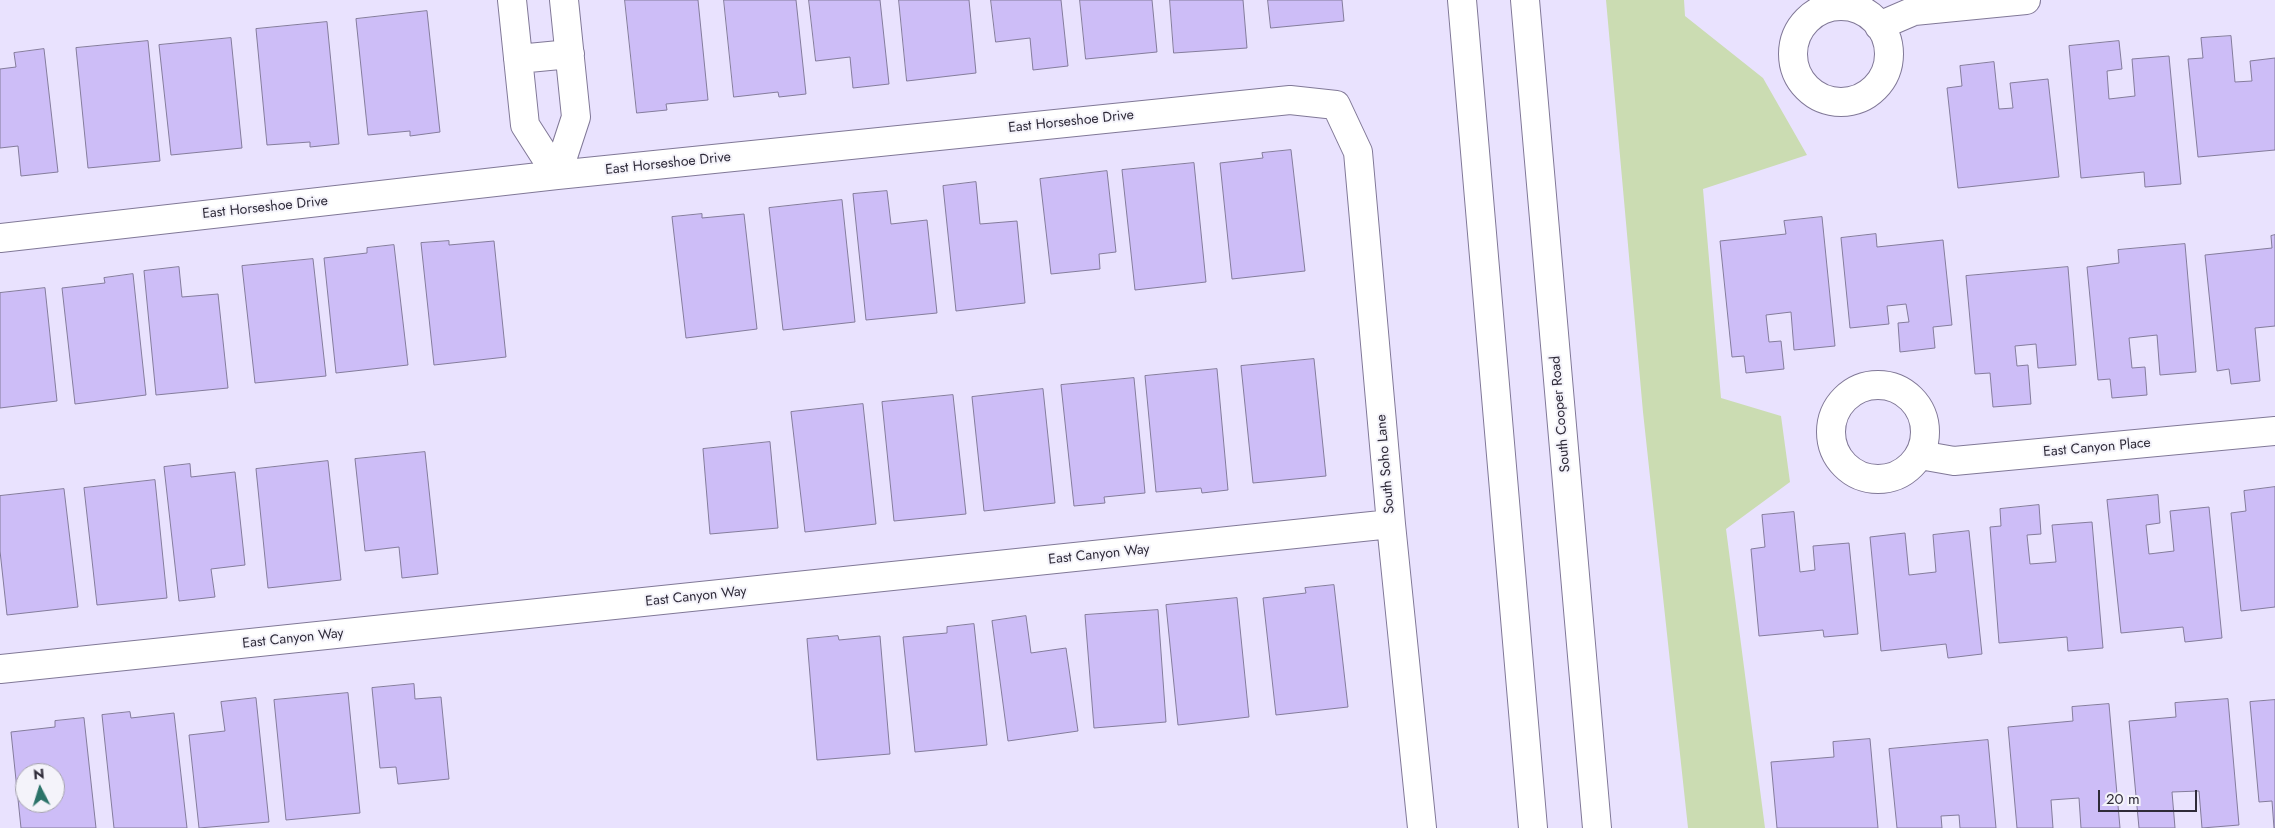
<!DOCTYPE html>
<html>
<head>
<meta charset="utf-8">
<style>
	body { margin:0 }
	#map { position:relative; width:2275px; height:828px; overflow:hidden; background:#e9e2fe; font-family:Jost,sans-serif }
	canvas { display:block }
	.north { position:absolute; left:15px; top:763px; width:50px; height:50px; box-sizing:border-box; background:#f4f3fa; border:1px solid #a5a3ad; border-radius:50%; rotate:355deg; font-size:14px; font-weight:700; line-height:20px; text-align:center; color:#2f2b39 }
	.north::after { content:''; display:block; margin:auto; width:18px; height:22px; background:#2c7369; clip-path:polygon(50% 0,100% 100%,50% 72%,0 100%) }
	.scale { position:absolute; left:2098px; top:790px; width:99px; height:22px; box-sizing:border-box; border:2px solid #2f2b39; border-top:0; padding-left:6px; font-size:15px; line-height:18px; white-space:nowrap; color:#2f2b39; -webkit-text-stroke:4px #f4f3fa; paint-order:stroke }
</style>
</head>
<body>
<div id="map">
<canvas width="2275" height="828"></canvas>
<div class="north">N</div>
<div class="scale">20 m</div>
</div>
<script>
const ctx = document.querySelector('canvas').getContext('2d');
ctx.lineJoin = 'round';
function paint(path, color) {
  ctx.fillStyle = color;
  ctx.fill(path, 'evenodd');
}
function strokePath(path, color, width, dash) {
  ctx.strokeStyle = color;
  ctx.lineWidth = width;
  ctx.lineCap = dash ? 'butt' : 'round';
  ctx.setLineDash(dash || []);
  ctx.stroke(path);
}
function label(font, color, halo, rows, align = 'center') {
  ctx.font = font + ' Jost,sans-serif';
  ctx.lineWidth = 4;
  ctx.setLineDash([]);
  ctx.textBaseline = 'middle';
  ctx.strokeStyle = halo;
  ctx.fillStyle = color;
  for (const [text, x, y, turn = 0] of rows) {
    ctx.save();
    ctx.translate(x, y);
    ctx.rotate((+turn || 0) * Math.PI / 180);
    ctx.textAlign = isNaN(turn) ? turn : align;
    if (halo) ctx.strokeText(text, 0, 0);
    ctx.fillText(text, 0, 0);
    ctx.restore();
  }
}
paint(new Path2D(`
	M 1606,0 L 1684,0 L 1685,16 L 1763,78 L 1807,155 L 1703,189 L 1721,398 L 1781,416 L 1790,482 L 1726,529 L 1765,828 L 1688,828 L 1643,412 Z`), '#cbdcb2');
const building = new Path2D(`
	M 625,0 L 698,0 L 708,100 L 666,104 L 667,110 L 637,113 Z
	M 724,0 L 796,0 L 806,94 L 779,97 L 778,92 L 734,97 Z
	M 809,0 L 880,0 L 889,84 L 853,88 L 850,57 L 816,61 Z
	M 899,0 L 969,0 L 976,73 L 907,81 Z
	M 991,0 L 1061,0 L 1068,66 L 1033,70 L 1030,38 L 996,42 Z
	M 1080,0 L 1152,0 L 1157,52 L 1086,59 Z
	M 1170,0 L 1243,0 L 1247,48 L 1174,53 Z
	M 1268,0 L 1342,0 L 1344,21 L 1271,28 Z
	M 427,11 L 440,132 L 410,136 L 410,131 L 368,135 L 356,19 Z
	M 327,22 L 339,144 L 310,147 L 310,142 L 267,145 L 256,29 Z
	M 2231,36 L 2235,82 L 2252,81 L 2250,61 L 2275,58 L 2275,150 L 2198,157 L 2188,59 L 2203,58 L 2201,38 Z
	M 231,38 L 242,148 L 171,155 L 159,45 Z
	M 148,41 L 160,161 L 88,168 L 76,48 Z
	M 2119,41 L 2122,69 L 2107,71 L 2109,99 L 2135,96 L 2132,59 L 2169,56 L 2181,184 L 2145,187 L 2144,172 L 2081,178 L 2069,46 Z
	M 44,49 L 58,172 L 21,176 L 18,146 L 0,148 L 0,69 L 16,67 L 14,53 Z
	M 1994,62 L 1999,109 L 2013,108 L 2010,83 L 2048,79 L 2059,177 L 1958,188 L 1947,88 L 1962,86 L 1960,66 Z
	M 1291,150 L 1305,271 L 1232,279 L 1220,163 L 1263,158 L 1262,153 Z
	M 1194,163 L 1206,282 L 1135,290 L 1122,170 Z
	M 1107,171 L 1116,252 L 1099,254 L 1100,269 L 1051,274 L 1040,179 Z
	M 976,182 L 980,224 L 1017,221 L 1025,303 L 956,311 L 943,186 Z
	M 887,191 L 891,224 L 927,220 L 937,313 L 866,320 L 853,194 Z
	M 842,200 L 855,322 L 783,330 L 769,208 Z
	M 702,214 L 702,218 L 744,214 L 757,329 L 686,338 L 672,217 Z
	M 1822,217 L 1835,346 L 1794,350 L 1791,312 L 1766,315 L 1769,342 L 1781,341 L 1784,369 L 1746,373 L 1744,356 L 1732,357 L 1720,241 L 1786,234 L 1784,221 Z
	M 1876,234 L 1877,247 L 1943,240 L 1952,325 L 1933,327 L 1935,348 L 1900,352 L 1898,323 L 1909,322 L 1906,304 L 1887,306 L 1889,324 L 1850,328 L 1841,238 Z
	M 2275,235 L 2275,326 L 2255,328 L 2260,381 L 2231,384 L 2229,369 L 2217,371 L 2205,255 L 2272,248 L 2271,236 Z
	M 449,241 L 449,245 L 494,241 L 506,357 L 434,365 L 421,243 Z
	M 2185,244 L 2196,372 L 2160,375 L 2157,335 L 2129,338 L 2132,368 L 2145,367 L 2147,395 L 2112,398 L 2110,379 L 2098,380 L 2087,267 L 2119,263 L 2118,250 Z
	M 394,245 L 408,365 L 336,373 L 324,258 L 367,253 L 367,248 Z
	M 313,259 L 326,376 L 255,383 L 242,266 Z
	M 179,267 L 182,297 L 218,294 L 228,388 L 156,395 L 144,271 Z
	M 2068,267 L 2076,365 L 2038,368 L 2036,344 L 2015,346 L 2017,366 L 2028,365 L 2031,404 L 1993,407 L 1990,373 L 1975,374 L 1966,276 Z
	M 133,274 L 146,395 L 75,404 L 62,288 L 105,283 L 104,278 Z
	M 45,288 L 57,401 L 0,408 L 0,293 Z
	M 1314,359 L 1326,476 L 1253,483 L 1241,366 Z
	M 1217,369 L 1228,490 L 1202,493 L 1201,488 L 1156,492 L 1145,376 Z
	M 1134,378 L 1145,493 L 1104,497 L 1105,503 L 1074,506 L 1061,385 Z
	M 1043,389 L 1055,503 L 984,511 L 972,397 Z
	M 953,395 L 966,514 L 894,521 L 882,402 Z
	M 863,404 L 876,524 L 805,532 L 791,412 Z
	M 770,442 L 778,528 L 710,534 L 703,449 Z
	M 425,452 L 438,574 L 402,578 L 399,547 L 365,551 L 355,459 Z
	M 328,461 L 341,580 L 268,588 L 256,469 Z
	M 190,464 L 191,477 L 235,472 L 245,565 L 211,569 L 215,597 L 179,601 L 164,467 Z
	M 155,480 L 167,598 L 97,605 L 84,488 Z
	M 2275,487 L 2275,607 L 2241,611 L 2231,513 L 2246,511 L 2244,491 Z
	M 64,489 L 78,607 L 7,615 L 0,551 L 0,496 Z
	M 2158,495 L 2160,523 L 2146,525 L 2149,554 L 2174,551 L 2170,511 L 2209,507 L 2222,638 L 2185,642 L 2183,627 L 2121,633 L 2107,500 Z
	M 2039,505 L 2041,534 L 2027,535 L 2030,564 L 2056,562 L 2052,525 L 2092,522 L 2103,648 L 2068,651 L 2067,637 L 1999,643 L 1990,527 L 2001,526 L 2000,509 Z
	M 1794,512 L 1800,572 L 1815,570 L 1813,546 L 1849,543 L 1858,634 L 1824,637 L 1823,630 L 1759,636 L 1751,549 L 1765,547 L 1762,515 Z
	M 1969,531 L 1982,654 L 1948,658 L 1946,644 L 1881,651 L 1870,537 L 1905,533 L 1909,575 L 1936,572 L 1933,535 Z
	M 1334,585 L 1348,707 L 1276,715 L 1263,598 L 1306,593 L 1305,588 Z
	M 1237,598 L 1249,717 L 1178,725 L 1166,605 Z
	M 1158,610 L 1166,722 L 1094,728 L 1085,615 Z
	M 1026,616 L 1031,653 L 1066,648 L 1078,731 L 1008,741 L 992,621 Z
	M 974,624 L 987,745 L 915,752 L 903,637 L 947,633 L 947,627 Z
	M 838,636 L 839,640 L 880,636 L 890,754 L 817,760 L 807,639 Z
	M 414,684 L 415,699 L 441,697 L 449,779 L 398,784 L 396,767 L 380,768 L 372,688 Z
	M 348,693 L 360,813 L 286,820 L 274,700 Z
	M 256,698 L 269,822 L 199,828 L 189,735 L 225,731 L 221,702 Z
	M 2228,699 L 2239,825 L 2202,828 L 2199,791 L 2172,792 L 2175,828 L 2139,828 L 2129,721 L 2176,717 L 2175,703 Z
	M 2275,700 L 2275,828 L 2274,828 L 2272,801 L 2259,802 L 2250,702 Z
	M 2109,704 L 2120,828 L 2081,828 L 2079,798 L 2051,800 L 2053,828 L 2017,828 L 2008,727 L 2073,721 L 2072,707 Z
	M 130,712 L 131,718 L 174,713 L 187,828 L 114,828 L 102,715 Z
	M 84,718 L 96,828 L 21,828 L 11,732 L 55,727 L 55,721 ZM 25,773 L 55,773 L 55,803 L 25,803 Z
	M 1870,739 L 1878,828 L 1777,828 L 1771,762 L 1834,757 L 1833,742 Z
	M 1988,740 L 1996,828 L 1960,828 L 1959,815 L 1941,816 L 1942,828 L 1897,828 L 1889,749 Z`);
paint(building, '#cdbdf7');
strokePath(building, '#847c9c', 1);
const minor = new Path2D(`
	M 512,0 L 525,125 L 557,175
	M1793 54a48 48 0 1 1 96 0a48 48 0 1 1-96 0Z
	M 1879,26 L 1914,11 L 2026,0
	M 518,59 L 570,54
	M 557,175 L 576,117 L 564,0
	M 0,238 L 557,175 L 1290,100 L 1336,105 L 1358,152 L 1391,524 L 1422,828
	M1831 432a47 47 0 1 1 94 0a47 47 0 1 1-94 0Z
	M 1920,455 L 1954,461 L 2275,431
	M 0,669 L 1391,524`);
const secondary = new Path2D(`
	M 1462,0 L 1533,828
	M 1525,0 L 1597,828`);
strokePath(minor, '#807897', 30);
strokePath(secondary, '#807897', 30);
strokePath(minor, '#fff', 28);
strokePath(secondary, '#fff', 28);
label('14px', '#2f2b39', '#f4f3fa', [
	["East Horseshoe Drive",1071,122,-6],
	["East Horseshoe Drive",668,164,-6],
	["East Horseshoe Drive",265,208,-6],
	["South Cooper Road",1561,414,-95],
	["East Canyon Place",2097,448,-5],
	["South Soho Lane",1386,464,-95],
	["East Canyon Way",1099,555,-6],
	["East Canyon Way",696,597,-6],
	["East Canyon Way",293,639,-6]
]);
</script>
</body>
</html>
